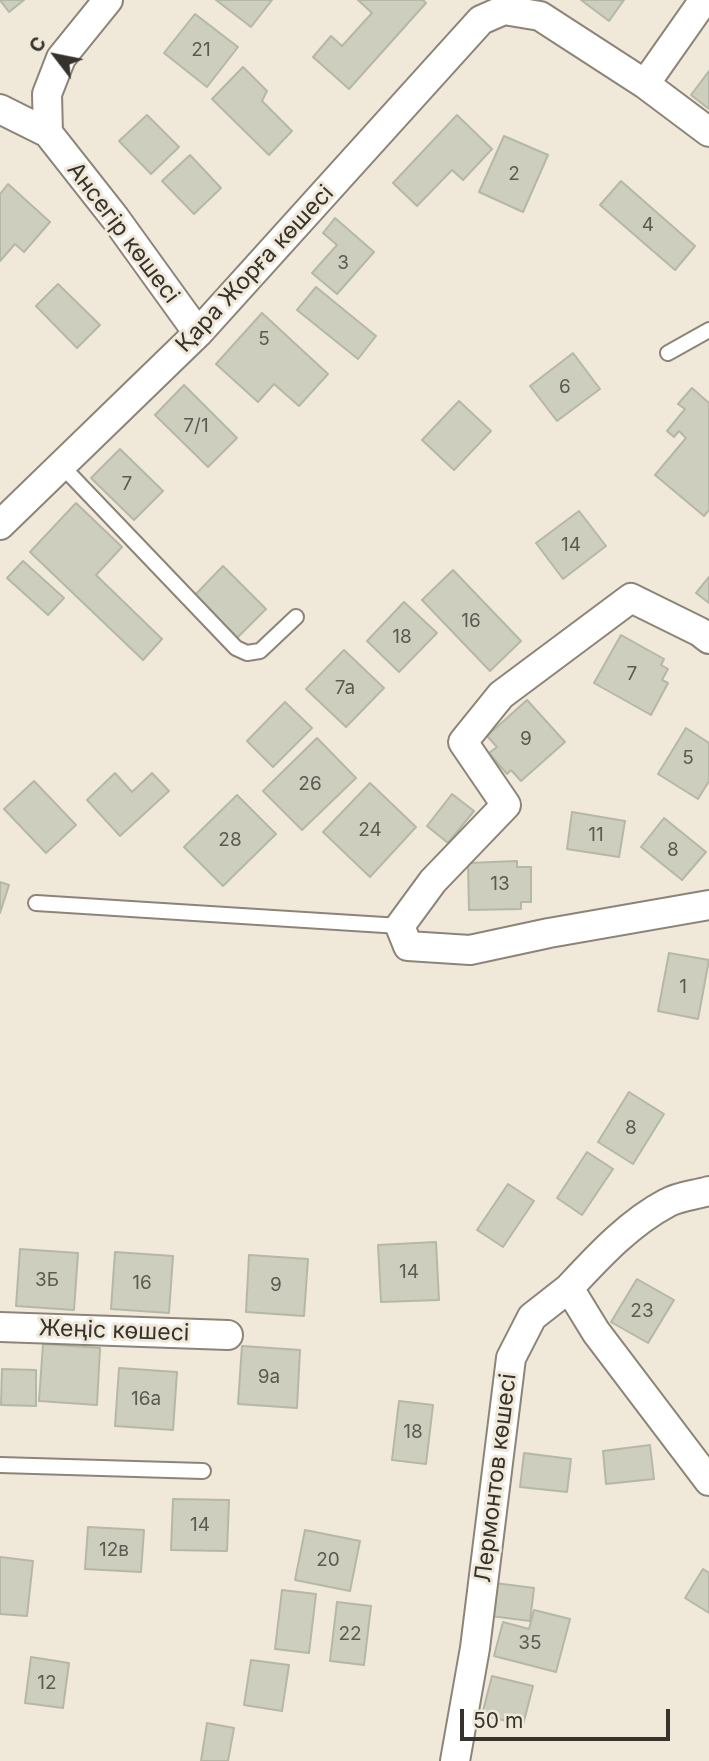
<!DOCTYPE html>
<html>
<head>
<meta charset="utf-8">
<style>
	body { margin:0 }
	#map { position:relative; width:709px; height:1761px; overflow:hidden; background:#f0e8d9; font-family:Inter,sans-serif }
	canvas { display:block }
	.north { position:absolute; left:21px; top:21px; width:70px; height:70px; -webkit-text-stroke:5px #f0e8d9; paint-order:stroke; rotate:302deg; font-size:19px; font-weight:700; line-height:28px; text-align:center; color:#36332d }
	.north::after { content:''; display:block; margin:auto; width:24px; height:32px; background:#36332d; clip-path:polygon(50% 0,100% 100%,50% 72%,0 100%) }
	.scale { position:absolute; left:460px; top:1709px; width:210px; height:32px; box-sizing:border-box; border:4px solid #36332d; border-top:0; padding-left:9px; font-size:21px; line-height:24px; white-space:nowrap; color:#36332d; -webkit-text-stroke:5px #f0e8d9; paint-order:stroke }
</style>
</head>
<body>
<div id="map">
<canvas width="709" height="1761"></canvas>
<div class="north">С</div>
<div class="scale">50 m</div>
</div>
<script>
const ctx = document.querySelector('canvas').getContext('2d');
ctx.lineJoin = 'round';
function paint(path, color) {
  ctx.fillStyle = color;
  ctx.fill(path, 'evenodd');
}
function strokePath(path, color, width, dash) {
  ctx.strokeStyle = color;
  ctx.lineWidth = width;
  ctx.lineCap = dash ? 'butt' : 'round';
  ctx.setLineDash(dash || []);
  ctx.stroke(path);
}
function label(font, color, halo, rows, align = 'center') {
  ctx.font = font + ' Inter,sans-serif';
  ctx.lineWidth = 6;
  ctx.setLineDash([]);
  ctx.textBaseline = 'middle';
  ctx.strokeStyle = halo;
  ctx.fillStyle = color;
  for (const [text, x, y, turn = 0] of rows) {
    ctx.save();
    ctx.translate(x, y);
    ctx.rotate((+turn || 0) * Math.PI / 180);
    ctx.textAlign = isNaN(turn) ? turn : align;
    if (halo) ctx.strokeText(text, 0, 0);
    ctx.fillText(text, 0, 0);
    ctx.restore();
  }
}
const building = new Path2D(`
	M 0,0 L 24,0 L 9,12 Z
	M 216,0 L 272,0 L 251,27 Z
	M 358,0 L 423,0 L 426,3 L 349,89 L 313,57 L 331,36 L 342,46 L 372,13 Z
	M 581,0 L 624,0 L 609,21 Z
	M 195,14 L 238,47 L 207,87 L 164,53 Z
	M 243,67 L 267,91 L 262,101 L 292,131 L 269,155 L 212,99 Z
	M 709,71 L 709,109 L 691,95 Z
	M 147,115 L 179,147 L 151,174 L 119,141 Z
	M 457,115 L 492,149 L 463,180 L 452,170 L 417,206 L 393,183 Z
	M 504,136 L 548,155 L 523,212 L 479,192 Z
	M 190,155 L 221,188 L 194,214 L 162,181 Z
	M 621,181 L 695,246 L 675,270 L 600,205 Z
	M 8,184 L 50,222 L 24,252 L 15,244 L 0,261 L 0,194 Z
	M 335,218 L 374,252 L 337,294 L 312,273 L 337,245 L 323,233 Z
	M 58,284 L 100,325 L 77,348 L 36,306 Z
	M 316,287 L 376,336 L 358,359 L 297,310 Z
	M 262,313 L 328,374 L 299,406 L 274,384 L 258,402 L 216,364 Z
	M 573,353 L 600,389 L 557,421 L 530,386 Z
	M 184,385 L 237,438 L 208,467 L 155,415 Z
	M 692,388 L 709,403 L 709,510 L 704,516 L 655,475 L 686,438 L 679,431 L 674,437 L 667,431 L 685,409 L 678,404 Z
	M 459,401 L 491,431 L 454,470 L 422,440 Z
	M 120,449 L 163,491 L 134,520 L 91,478 Z
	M 76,503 L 122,547 L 96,575 L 162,639 L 143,660 L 30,552 Z
	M 579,511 L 606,546 L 563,579 L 536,543 Z
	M 23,561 L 64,598 L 48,615 L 7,578 Z
	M 223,566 L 266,609 L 237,638 L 194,596 Z
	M 453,570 L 521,641 L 490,671 L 422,600 Z
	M 709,577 L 709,603 L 696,593 Z
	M 404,602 L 437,633 L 399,672 L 367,641 Z
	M 621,635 L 664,659 L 661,665 L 668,669 L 662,680 L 668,683 L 651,715 L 594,683 Z
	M 344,650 L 384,688 L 346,727 L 306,689 Z
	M 527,700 L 565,742 L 521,781 L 511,770 L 507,774 L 489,753 L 497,747 L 487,736 Z
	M 285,702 L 312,728 L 273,767 L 247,741 Z
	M 686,728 L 709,743 L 709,781 L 698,799 L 658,774 Z
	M 317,738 L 356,778 L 302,830 L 263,791 Z
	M 115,773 L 132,792 L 152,773 L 169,791 L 120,836 L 87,800 Z
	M 34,781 L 76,825 L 46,853 L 4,809 Z
	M 370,783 L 416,827 L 370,877 L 323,832 Z
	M 452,794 L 474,811 L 448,843 L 427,826 Z
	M 237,795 L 276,834 L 223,886 L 184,847 Z
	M 572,812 L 625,821 L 619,857 L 567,849 Z
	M 664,818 L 706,852 L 682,880 L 641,847 Z
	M 517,861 L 517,867 L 531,867 L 531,902 L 521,902 L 521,909 L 469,910 L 468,863 Z
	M 0,882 L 9,885 L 0,913 Z
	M 669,953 L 709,960 L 698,1019 L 658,1011 Z
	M 629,1092 L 664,1114 L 633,1164 L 598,1142 Z
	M 587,1152 L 613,1169 L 582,1215 L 557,1198 Z
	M 508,1184 L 534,1201 L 503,1247 L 477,1230 Z
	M 436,1242 L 439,1300 L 381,1302 L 378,1245 Z
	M 20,1249 L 78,1253 L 74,1310 L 16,1306 Z
	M 115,1252 L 173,1256 L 169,1313 L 111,1309 Z
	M 249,1255 L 308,1259 L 304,1316 L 246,1312 Z
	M 637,1279 L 674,1300 L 648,1343 L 611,1322 Z
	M 43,1344 L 100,1348 L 97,1405 L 39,1401 Z
	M 242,1346 L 300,1350 L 297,1408 L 238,1404 Z
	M 119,1368 L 177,1372 L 173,1430 L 115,1426 Z
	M 2,1369 L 36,1370 L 36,1406 L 1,1405 Z
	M 399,1401 L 433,1405 L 426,1464 L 392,1460 Z
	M 650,1445 L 654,1479 L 606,1484 L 603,1451 Z
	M 524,1453 L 571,1459 L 567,1492 L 520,1487 Z
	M 173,1499 L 229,1500 L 227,1551 L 171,1550 Z
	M 88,1527 L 144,1530 L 141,1572 L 85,1569 Z
	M 305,1530 L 360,1541 L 350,1591 L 295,1580 Z
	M 0,1557 L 33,1561 L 27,1616 L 0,1614 Z
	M 703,1569 L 709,1573 L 709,1613 L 685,1598 Z
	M 487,1582 L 534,1588 L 530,1621 L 483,1615 Z
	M 282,1590 L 316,1594 L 309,1653 L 275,1649 Z
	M 337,1602 L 371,1606 L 364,1665 L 330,1661 Z
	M 534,1610 L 570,1619 L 556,1672 L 494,1656 L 503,1622 L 529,1629 Z
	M 31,1657 L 69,1663 L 63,1708 L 25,1703 Z
	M 251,1660 L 289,1665 L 282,1711 L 244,1705 Z
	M 492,1676 L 533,1686 L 523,1725 L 482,1715 Z
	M 207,1723 L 234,1728 L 228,1761 L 201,1761 Z`);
paint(building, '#cdcebe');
strokePath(building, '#b5b7a7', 2);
const service = new Path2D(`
	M 668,353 L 709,330
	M 61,465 L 236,648 L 247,653 L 260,651 L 296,617
	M 36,903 L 400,926
	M 0,1465 L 203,1471`);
const minor = new Path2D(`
	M 645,84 L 704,0
	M 0,109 L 48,133 L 115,218 L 198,333
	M 48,133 L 47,94 L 61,58 L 108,0
	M 0,525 L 198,333 L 481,20 L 504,10 L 540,16 L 645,84 L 709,132
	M 709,639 L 700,632 L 631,598 L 501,695 L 463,742 L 506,805 L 433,881 L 400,926 L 408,946 L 470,950 L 549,933 L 709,905
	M 569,1288 C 598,1257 629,1223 667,1203 C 679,1196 696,1195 709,1191
	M 0,1327 L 228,1335
	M 455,1761 L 475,1648 L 511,1358 L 532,1317 L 569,1288 L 596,1332 L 709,1481`);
strokePath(service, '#8c8577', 18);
strokePath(minor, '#8c8577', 32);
strokePath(service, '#fff', 14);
strokePath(minor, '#fff', 28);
label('19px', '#5c5a51', null, [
	["21",201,50],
	["2",514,174],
	["4",648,225],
	["3",343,263],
	["5",264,339],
	["6",565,387],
	["7/1",196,426],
	["7",127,484],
	["14",571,545],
	["16",471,621],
	["18",402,637],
	["7",632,674],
	["7а",345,688],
	["9",526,739],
	["5",688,758],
	["26",310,784],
	["24",370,830],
	["11",596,835],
	["28",230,840],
	["8",673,850],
	["13",500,884],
	["1",683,987],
	["8",631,1128],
	["14",409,1272],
	["3Б",47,1280],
	["16",142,1283],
	["9",276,1285],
	["23",642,1311],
	["9а",269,1377],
	["16а",146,1399],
	["18",413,1432],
	["14",200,1525],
	["12в",114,1550],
	["20",328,1560],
	["22",350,1634],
	["35",530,1643],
	["12",47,1683]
]);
label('23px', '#36332d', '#f0e8d9', [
	["Ансегір көшесі",123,233,53],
	["Қара Жорға көшесі",255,269,-47],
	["Жеңіс көшесі",114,1331,2],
	["Лермонтов көшесі",496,1478,-83]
]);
</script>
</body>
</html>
